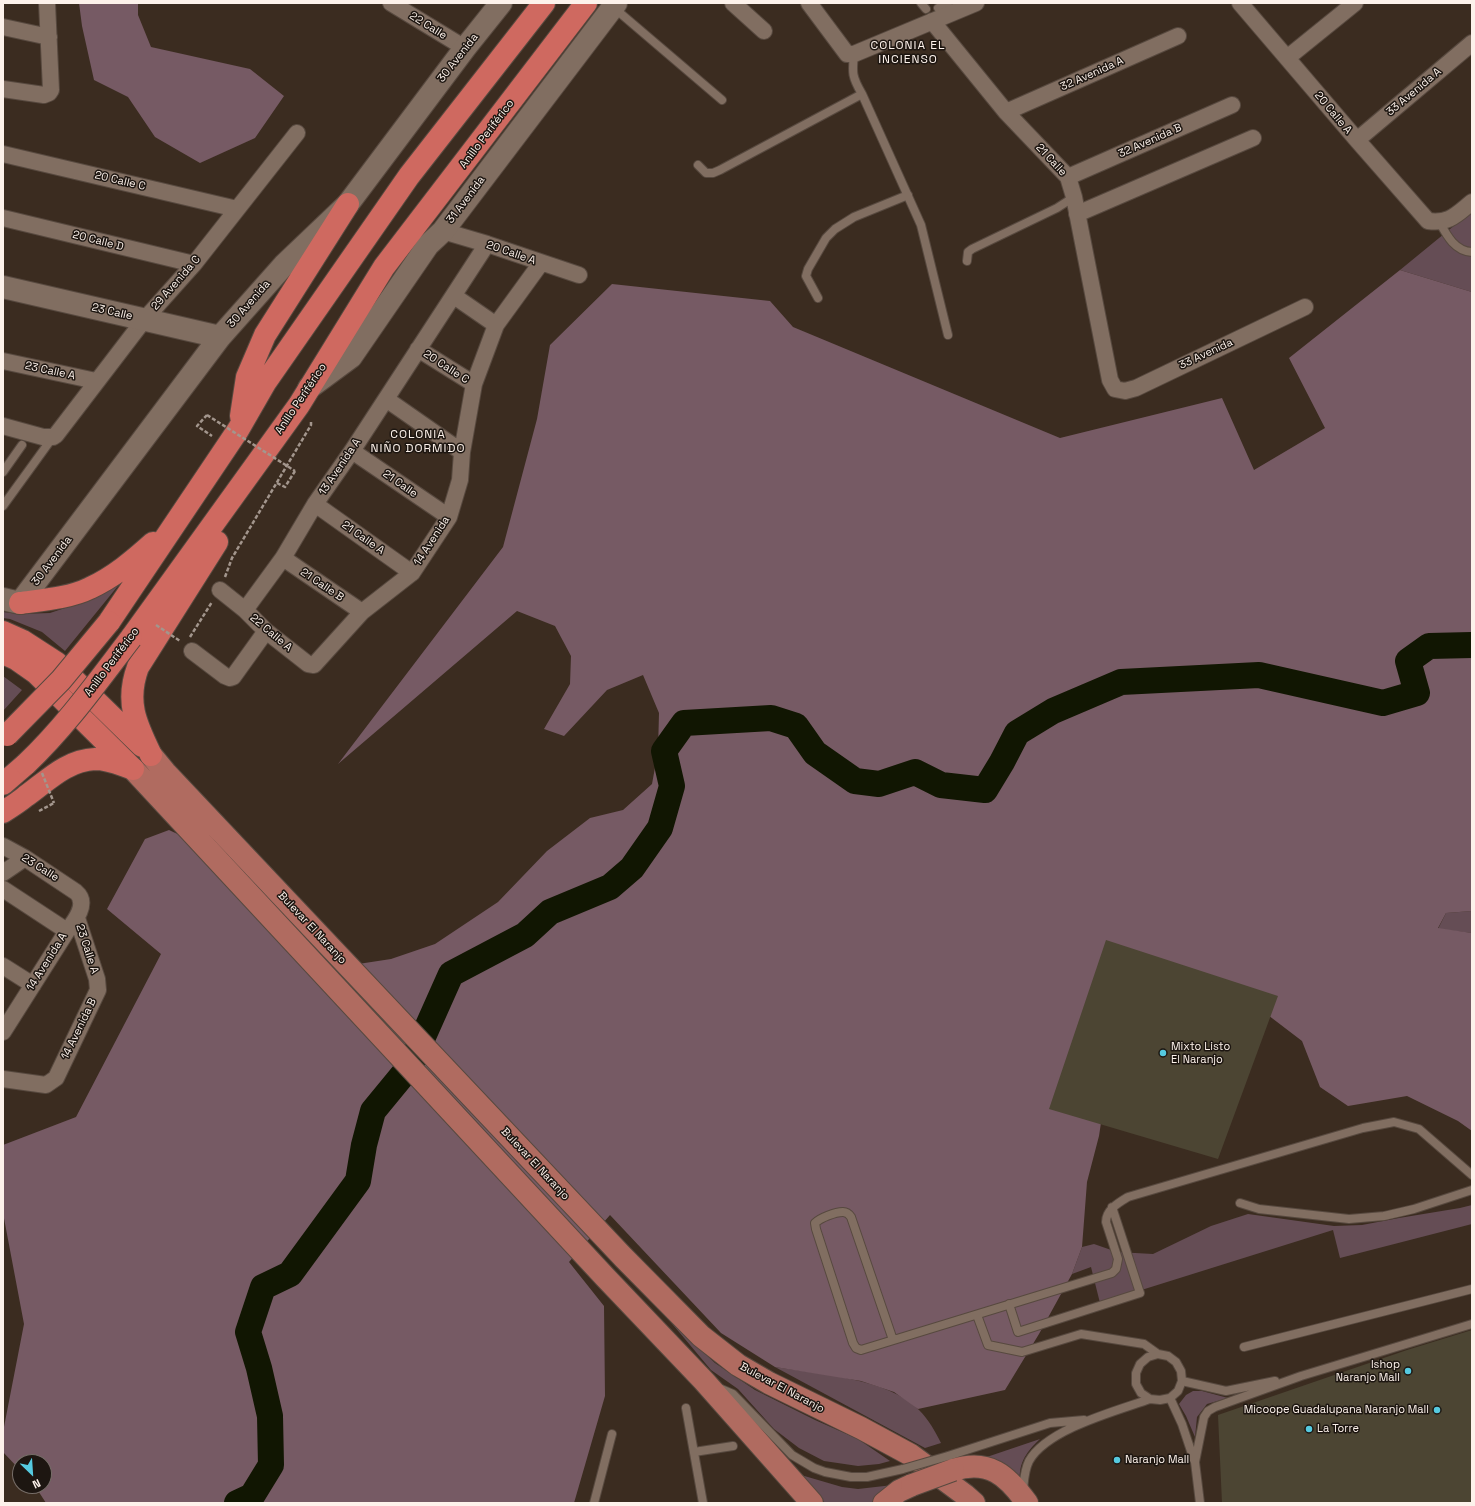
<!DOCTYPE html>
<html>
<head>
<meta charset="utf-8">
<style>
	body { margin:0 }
	#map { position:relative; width:1475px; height:1506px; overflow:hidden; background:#3b2c20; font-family:"Space Grotesk",sans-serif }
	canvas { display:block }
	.frame { position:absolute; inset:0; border:4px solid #fdf2eb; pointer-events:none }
	.north { position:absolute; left:12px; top:1454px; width:40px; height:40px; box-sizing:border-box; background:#1d1611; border:1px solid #776e68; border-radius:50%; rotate:155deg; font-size:11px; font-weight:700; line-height:16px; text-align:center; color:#fdf2eb }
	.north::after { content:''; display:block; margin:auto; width:14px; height:18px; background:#55cae0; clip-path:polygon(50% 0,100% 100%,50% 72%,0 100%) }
</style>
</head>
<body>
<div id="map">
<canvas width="1475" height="1506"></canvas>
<div class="frame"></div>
<div class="north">N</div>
</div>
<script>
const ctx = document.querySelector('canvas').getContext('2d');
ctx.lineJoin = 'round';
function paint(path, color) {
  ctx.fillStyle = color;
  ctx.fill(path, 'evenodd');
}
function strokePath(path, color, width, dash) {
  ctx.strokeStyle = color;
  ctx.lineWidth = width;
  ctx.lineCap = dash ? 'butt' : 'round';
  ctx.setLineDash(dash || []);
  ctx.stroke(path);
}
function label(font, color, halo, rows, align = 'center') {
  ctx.font = font + ' "Space Grotesk",sans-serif';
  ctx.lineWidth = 3;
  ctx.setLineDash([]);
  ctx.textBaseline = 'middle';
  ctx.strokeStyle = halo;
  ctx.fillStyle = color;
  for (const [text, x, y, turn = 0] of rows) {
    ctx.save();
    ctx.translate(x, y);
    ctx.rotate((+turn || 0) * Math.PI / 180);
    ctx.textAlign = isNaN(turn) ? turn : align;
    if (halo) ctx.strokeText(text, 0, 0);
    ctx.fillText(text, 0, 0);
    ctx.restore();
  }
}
paint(new Path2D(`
	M 1472,211 L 1472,292 L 1400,270 Z
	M 126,576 L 65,651 L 42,632 L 10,619 L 3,618 L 3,612 L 19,614 L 50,613 L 92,599 Z
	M 3,676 L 22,690 L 3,711 Z
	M 1472,911 L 1472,933 L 1438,929 L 1446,913 Z
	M 1472,1205 L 1472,1224 L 1340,1258 L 1333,1230 L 1100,1303 L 1091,1267 L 1072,1274 L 1082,1247 L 1094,1244 L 1117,1252 L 1153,1254 L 1211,1226 L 1248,1214 L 1334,1226 L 1362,1225 L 1399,1218 L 1460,1208 Z
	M 669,1320 L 715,1363 L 755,1390 L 815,1420 L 858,1439 L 890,1461 L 879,1464 L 858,1466 L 824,1461 L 799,1448 L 774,1429 L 738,1389 L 711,1370 Z
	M 775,1367 C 818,1374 888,1378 919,1410 C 929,1420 935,1431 941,1443 L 925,1448 Z
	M 1193,1391 L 1202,1391 L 1228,1398 L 1207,1404 L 1197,1417 L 1195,1437 L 1186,1416 L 1179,1404 L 1186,1395 Z
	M 1040,1439 C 1024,1454 1018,1465 1020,1486 L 969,1463 Z
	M 801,1475 L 842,1487 L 858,1489 L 893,1485 L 871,1503 L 825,1503 Z`), '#654d55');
paint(new Path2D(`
	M 79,3 L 138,3 L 138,15 L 151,47 L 250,69 L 284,96 L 255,138 L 200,163 L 155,137 L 128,97 L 94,80 L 82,26 Z
	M 1400,270 L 1472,292 L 1472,911 L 1446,913 L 1438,928 L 1472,933 L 1472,1131 L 1458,1121 L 1407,1096 L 1348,1106 L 1320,1087 L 1302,1041 L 1264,1012 L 1109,1070 L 1099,1136 L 1087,1182 L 1082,1247 L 1072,1274 L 1039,1334 L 1005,1390 L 918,1409 L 894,1392 L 861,1381 L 775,1367 L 721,1333 L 610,1215 L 569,1262 L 604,1306 L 605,1396 L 574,1503 L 46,1503 L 35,1486 L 44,1486 L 44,1462 L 20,1462 L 20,1470 L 3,1452 L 3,1432 L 24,1324 L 3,1213 L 3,1145 L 76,1117 L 161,954 L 107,909 L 145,839 L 169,830 L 201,845 L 332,968 L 391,959 L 435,944 L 498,902 L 547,851 L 590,818 L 623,810 L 652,784 L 658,751 L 659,713 L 643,675 L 607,690 L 564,736 L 544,729 L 570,684 L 571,656 L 555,626 L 517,611 L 338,764 L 503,547 L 537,419 L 550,345 L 612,284 L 770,301 L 793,327 L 1060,438 L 1222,398 L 1254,470 L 1325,428 L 1289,358 Z`), '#765a64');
strokePath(new Path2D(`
	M 237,1503 L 252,1496 L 271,1465 L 270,1416 L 259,1368 L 248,1332 L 263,1287 L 290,1274 L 358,1181 L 364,1145 L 373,1111 L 410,1066 L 451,974 L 525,935 L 550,912 L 610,887 L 632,868 L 660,828 L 672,786 L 664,751 L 684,723 L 771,718 L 796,726 L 815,753 L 855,781 L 879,784 L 915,772 L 941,785 L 985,790 L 1002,762 L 1017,733 L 1053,711 L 1121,682 L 1259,675 L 1383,703 L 1417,693 L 1408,661 L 1429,646 L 1472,645`), '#111602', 26);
paint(new Path2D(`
	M 1106,940 L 1278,996 L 1218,1159 L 1049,1109 Z
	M 1472,1330 L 1472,1503 L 1222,1503 L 1218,1415 L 1407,1350 Z`), '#4c4533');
const lane = new Path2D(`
	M 921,3 L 926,9
	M 613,7 L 722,100
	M 938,8 L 948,3
	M 854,54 C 852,73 852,77 862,94 L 921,225 L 948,335
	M 698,165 L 706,173 L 713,173 L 720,170 L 862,94
	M 1440,223 C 1447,236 1455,251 1472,252
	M 967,261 L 968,252 L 972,249 L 1057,208 L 1074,197
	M 818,298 L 806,276 L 808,269 L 826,238 L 835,229 L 854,217 L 908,195
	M 3,472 L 22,445
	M 3,506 L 53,437
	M 1240,1203 L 1259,1209 L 1349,1219 L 1384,1216 L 1414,1209 L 1472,1190
	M 1009,1304 L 1018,1332 L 1140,1293 L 1112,1207
	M 977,1315 L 988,1345 L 1022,1352 L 1081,1334 L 1144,1344 L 1158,1354 L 1168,1356 L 1176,1362 L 1181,1371 L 1182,1381 L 1178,1391 L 1170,1398 L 1160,1400 L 1150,1399 L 1141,1393 L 1136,1384 L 1136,1373 L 1140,1364 L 1148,1357 L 1158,1354
	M 893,1340 L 851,1217 C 849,1214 846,1212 843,1212 C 835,1212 820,1218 815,1223 L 816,1229 L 853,1343 L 856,1348 L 861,1350 C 945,1324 1029,1298 1112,1273 L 1116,1269 L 1118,1259 L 1106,1222 C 1106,1210 1118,1203 1128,1197 L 1363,1128 L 1394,1122 L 1419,1129 L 1472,1175
	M 1244,1347 L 1472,1289
	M 1182,1381 L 1226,1391 L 1275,1381
	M 719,1388 L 733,1394 L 792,1455 L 814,1468 L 825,1472 L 851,1477 L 867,1477 L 903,1469
	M 1170,1398 L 1182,1424 L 1194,1460
	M 686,1408 L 703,1503
	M 694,1452 L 733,1446
	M 948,1456 L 1050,1423 L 1084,1420
	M 1023,1491 C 1024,1481 1024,1471 1029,1461 C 1047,1429 1116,1411 1150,1399
	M 594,1503 L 612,1434
	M 1200,1503 L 1195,1462 L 1204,1417 L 1208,1411 L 1215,1407 L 1301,1376 L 1472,1324`);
const street = new Path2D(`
	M 391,3 L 465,48
	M 733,3 L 764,31
	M 809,3 L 847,54 L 854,54 L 976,3
	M 1240,3 L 1357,140 L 1428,221 C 1449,224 1456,215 1472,202
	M 932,21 L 1006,112 L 1068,177 L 1074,197 L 1110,380 L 1115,389 L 1125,391 L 1136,388 L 1305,307
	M 3,27 L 49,37
	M 1287,58 L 1355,3
	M 3,89 L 44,95 L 49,93 L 51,90 L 47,3
	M 1006,112 L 1178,36
	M 1357,140 L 1472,43
	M 3,154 L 237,209
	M 1068,177 L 1232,105
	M 1077,214 L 1253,138
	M 3,218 L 194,264
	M 443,231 L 487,244 L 579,275
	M 454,296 L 496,325
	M 418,349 L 474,384
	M 3,361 L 96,381
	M 386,399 L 462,452
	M 3,426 L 43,437 L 53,437 L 56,435 L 144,320 L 194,264 L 297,133
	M 352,451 L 449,517
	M 315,504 L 412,573
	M 283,558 L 362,612
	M 220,590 L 245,610 L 266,631 L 308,664 L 314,665 L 362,612 L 412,573 L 449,517 L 460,480 L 462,452 L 474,384 L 496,325 L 541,263
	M 245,610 L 283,558 L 315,504 L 352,451 L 487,244
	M 192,651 L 225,676 L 230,678 L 233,677 L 266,631
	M 3,846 L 25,858 L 76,892 C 89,903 75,921 67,931 L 3,1032
	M 3,873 L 25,858
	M 3,889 L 67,931
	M 3,966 L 33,985
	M 3,1079 L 46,1085 L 56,1078 L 98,990 L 97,979 L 77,918`);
const secondary = new Path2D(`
	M 3,287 L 220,337
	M 309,388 L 351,357 L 428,245 L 443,231 L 616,3
	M 3,599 L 20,603 L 220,337 L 284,265 L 348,204 L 465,48 L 501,3`);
const primary = new Path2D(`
	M 151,755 L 165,772 L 623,1257 L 701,1336 L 738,1365 L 769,1383 L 861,1428 L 911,1455 L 965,1495 L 974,1503
	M 133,769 L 605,1277 L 704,1381 L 812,1503
	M 953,1470 C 989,1459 1007,1475 1027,1503
	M 884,1503 L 899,1491 L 912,1485`);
const highway = new Path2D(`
	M 241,416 L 247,377 L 265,335 L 348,204
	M 20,603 C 42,600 70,598 90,588 C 114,577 134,560 153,543
	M 109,622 L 238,430 L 265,383 L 409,176 L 544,3
	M 3,632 L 23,641 L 57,663 L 142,746
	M 131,638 L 299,405 L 384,267 L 586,3
	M 3,653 L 16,659 L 36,673 L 133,769
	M 151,755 C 136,724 125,702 138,667 L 217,542
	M 3,784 L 26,764
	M 3,812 C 11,807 19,802 26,796 C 47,781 67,760 95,759 C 108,759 119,764 131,768`);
strokePath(lane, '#57493f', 10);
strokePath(street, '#57493f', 18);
strokePath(secondary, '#57493f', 24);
strokePath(primary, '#57493f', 24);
strokePath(highway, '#57493f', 24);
strokePath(new Path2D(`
	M 207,415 L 197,426 L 212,436
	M 277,483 L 285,487 L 295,471
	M 225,577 L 232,558 L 311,425 L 311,421
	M 190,637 L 212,602
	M 39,811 L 54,803`), '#a3968d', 2.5, [4, 2]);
strokePath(lane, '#816e61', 8);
strokePath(street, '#816e61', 16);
strokePath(secondary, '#816e61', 22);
strokePath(primary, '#b06b60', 22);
strokePath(highway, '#cf6960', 22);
const laneBridge = new Path2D(`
	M 903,1469 L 948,1456`);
const primaryBridge = new Path2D(`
	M 912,1485 L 953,1470`);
const highwayBridge = new Path2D(`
	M 7,735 L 61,680 L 109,622
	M 26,764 C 66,726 98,681 131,638`);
strokePath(laneBridge, '#57493f', 10, []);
strokePath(primaryBridge, '#57493f', 24, []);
strokePath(highwayBridge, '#57493f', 24, []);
strokePath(new Path2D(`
	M 207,415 L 295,471
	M 156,625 L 180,641
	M 42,773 L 54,803`), '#a3968d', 2.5, [4, 2]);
strokePath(laneBridge, '#816e61', 8);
strokePath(primaryBridge, '#b06b60', 22);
strokePath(highwayBridge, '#cf6960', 22);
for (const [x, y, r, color] of [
	[1163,1053,4,"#55cae0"],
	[1408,1371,4,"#55cae0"],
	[1437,1410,4,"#55cae0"],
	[1309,1429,4,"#55cae0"],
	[1117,1460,4,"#55cae0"]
]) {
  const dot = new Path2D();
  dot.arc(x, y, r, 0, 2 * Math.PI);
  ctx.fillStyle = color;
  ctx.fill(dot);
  strokePath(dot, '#1d1611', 1.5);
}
label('11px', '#fdf2eb', '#1d1611', [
	["22 Calle",428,26,32],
	["30 Avenida",458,58,-52],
	["32 Avenida A",1092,74,-24],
	["33 Avenida A",1414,92,-40],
	["20 Calle A",1333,113,50],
	["Anillo Periférico",487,134,-53],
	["32 Avenida B",1150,141,-24],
	["21 Calle",1051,160,47],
	["20 Calle C",120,181,13],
	["31 Avenida",466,200,-53],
	["20 Calle D",98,241,14],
	["20 Calle A",511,253,19],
	["29 Avenida C",176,283,-49],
	["30 Avenida",249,304,-49],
	["23 Calle",112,312,13],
	["33 Avenida",1206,354,-25],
	["20 Calle C",446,367,33],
	["23 Calle A",50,371,12],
	["Anillo Periférico",301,399,-56],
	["13 Avenida A",340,467,-56],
	["21 Calle",400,484,35],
	["21 Calle A",363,538,35],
	["14 Avenida",432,541,-57],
	["30 Avenida",52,561,-53],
	["21 Calle B",322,585,34],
	["22 Calle A",271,633,40],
	["Anillo Periférico",112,662,-53],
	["23 Calle",40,868,32],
	["Bulevar El Naranjo",312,928,47],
	["23 Calle A",87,949,72],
	["14 Avenida A",47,962,-58],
	["14 Avenida B",79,1029,-64],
	["Bulevar El Naranjo",535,1164,47],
	["Bulevar El Naranjo",782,1388,28]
]);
label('11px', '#fdf2eb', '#1d1611', [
	["Mixto Listo",1171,1047],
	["El Naranjo",1171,1060],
	["Ishop",1400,1365,"right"],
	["Naranjo Mall",1400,1378,"right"],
	["Micoope Guadalupana Naranjo Mall",1429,1410,"right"],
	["La Torre",1317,1429],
	["Naranjo Mall",1125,1460]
], 'left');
ctx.letterSpacing = '1px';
label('12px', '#fdf2eb', '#1d1611', [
	["COLONIA EL",908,46],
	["INCIENSO",908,60],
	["COLONIA",418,435],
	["NIÑO DORMIDO",418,449]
]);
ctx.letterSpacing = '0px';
</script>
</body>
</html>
